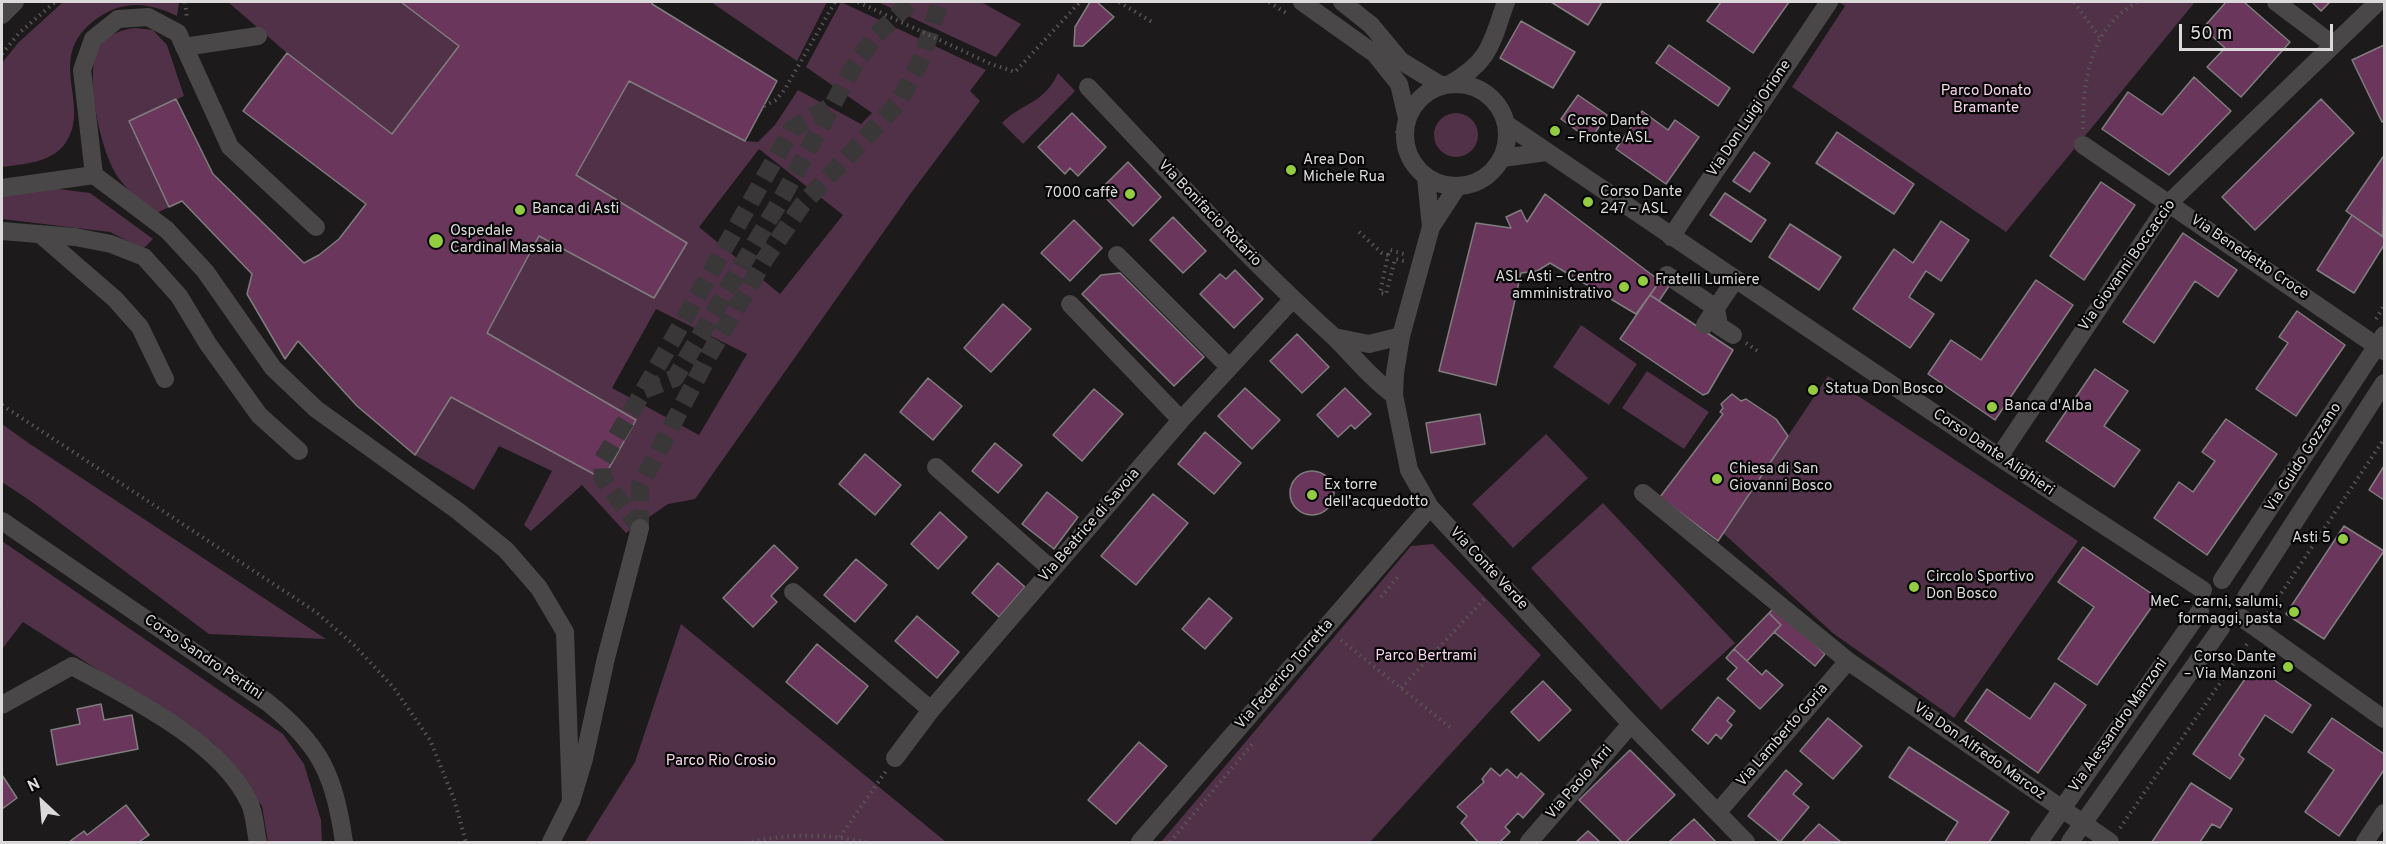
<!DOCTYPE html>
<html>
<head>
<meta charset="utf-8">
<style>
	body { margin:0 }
	#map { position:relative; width:2386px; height:844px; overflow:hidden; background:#1c1a1b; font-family:Overpass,sans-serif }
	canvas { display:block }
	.frame { position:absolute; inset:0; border:3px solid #dbd9da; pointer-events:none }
	.north { position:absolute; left:12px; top:772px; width:60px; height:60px; -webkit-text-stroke:4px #060606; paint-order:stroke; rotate:334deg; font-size:16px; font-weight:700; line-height:24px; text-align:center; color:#dbd9da }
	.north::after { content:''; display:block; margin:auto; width:21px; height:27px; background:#dbd9da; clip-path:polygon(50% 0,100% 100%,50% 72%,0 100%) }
	.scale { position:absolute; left:2179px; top:24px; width:154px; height:27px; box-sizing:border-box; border:3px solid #dbd9da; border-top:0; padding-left:8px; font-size:18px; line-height:21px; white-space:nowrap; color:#dbd9da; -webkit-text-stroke:4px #060606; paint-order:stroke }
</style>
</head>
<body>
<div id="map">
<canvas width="2386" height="844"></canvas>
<div class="frame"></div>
<div class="north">N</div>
<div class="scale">50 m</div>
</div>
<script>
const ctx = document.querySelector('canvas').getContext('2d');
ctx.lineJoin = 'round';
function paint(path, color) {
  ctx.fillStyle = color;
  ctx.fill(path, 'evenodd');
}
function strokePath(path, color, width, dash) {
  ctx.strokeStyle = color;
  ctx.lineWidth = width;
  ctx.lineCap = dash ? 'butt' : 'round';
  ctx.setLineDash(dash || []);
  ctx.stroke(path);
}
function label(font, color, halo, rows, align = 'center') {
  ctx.font = font + ' Overpass,sans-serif';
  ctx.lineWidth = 4.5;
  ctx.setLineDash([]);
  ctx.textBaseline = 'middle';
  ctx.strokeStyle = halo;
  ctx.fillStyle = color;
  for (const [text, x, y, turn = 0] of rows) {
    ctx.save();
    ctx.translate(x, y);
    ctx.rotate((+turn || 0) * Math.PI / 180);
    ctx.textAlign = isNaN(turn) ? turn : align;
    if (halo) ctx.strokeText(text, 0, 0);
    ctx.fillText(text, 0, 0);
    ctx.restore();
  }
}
paint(new Path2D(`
	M 63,2 L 179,2 L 177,16 C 151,4 130,0 104,14 C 37,54 96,104 64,145 C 50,163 23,164 2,167 L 2,63 L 18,43 Z
	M 228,2 L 401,2 L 459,46 L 392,134 L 287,53 Z
	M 711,2 L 827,2 L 797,61 Z
	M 841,2 L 986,70 L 970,91 L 980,101 L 911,193 L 695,499 L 668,504 L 626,533 L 582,485 L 531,531 L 524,525 L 552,471 L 499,446 L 474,490 L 415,455 L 451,397 L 603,479 L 636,420 L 487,333 L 539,236 L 654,298 L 687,244 L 576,175 L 629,81 L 745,141 L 758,142 L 775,125 L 798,90 L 861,124 L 872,113 L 806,67 ZM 759,149 L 843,215 L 780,294 L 699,227 ZM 656,309 L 747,354 L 699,435 L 612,388 Z
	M 878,2 L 981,2 L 1021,24 L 996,57 Z
	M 1839,2 L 2195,2 L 2006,232 L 1792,87 L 1845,6 Z
	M 135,28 L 153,30 L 167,45 L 184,96 L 129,121 L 169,207 L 157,213 C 144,203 130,193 120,180 C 101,156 83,73 99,47 C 107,34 121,30 135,28 Z
	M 1058,73 L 1075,91 L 1023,144 L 1002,123 C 1023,102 1044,104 1058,73 Z
	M1434 135a22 22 0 1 1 44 0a22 22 0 1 1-44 0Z
	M 51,188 L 90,193 L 153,239 L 143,249 L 110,232 L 2,219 L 2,196 Z
	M 1581,325 L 1637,364 L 1609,405 L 1553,367 Z
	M 1647,371 L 1709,412 L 1684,449 L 1622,408 Z
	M 1828,376 L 2078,541 L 1954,718 L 1834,634 L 1723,533 Z
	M 2,424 L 27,442 L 326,639 L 209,634 L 32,502 L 2,482 Z
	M 1546,434 L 1588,478 L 1513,548 L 1472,504 Z
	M 1603,503 L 1735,643 L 1661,710 L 1531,568 Z
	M 2,541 L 283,734 L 304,764 L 321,820 L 322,842 L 268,842 L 262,806 L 213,743 L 23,622 L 2,649 L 2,605 L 4,606 L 2,604 Z
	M 1433,544 L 1541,655 L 1370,842 L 1161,842 L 1411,546 Z
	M 681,624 L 946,842 L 585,842 L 635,762 Z`), '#513147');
const building = new Path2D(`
	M 401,2 L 653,2 L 652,4 L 777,81 L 745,141 L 629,81 L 576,175 L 687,243 L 654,298 L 539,236 L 487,333 L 636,420 L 603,479 L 451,397 L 415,455 L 357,406 L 298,341 L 285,359 L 247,294 L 252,274 L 182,201 L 169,207 L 129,121 L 176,99 L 213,174 L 304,263 L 319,255 L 339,239 L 366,204 L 243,111 L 287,53 L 392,134 L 459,46 Z
	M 1090,2 L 1097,2 L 1114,17 L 1083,46 L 1074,46 L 1075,27 Z
	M 1551,2 L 1602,2 L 1588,25 Z
	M 1721,2 L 1789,2 L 1753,53 L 1707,21 Z
	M 2226,2 L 2244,2 L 2290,42 L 2241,97 L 2207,67 L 2225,48 L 2203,28 Z
	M 2312,2 L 2330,2 L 2321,11 Z
	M 1521,21 L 1575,52 L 1553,88 L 1500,58 Z
	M 1669,45 L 1730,88 L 1718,106 L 1656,63 Z
	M 2384,45 L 2384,121 L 2382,122 L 2352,60 Z
	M 2194,77 L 2231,111 L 2169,175 L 2102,129 L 2128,92 L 2162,115 Z
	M 1578,95 L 1607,115 L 1590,140 L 1561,119 Z
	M 2321,99 L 2354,133 L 2255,230 L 2222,197 Z
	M 1642,111 L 1668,130 L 1675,120 L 1699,137 L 1666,184 L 1616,149 Z
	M 1072,113 L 1106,147 L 1078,176 L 1070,168 L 1065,174 L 1038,147 Z
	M 1837,132 L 1914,184 L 1894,214 L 1816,163 Z
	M 1754,152 L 1770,163 L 1750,192 L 1733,181 Z
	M 2383,157 L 2384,158 L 2383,237 L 2346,211 Z
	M 1128,162 L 1161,197 L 1133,226 L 1099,191 Z
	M 2101,182 L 2135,205 L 2084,280 L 2050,256 Z
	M 1725,193 L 1766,220 L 1751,242 L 1710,215 Z
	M 1545,194 L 1660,281 L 1636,314 L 1550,263 L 1537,271 L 1521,273 L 1496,385 L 1439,371 L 1476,223 L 1511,228 L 1506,217 L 1521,210 L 1527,222 Z
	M 2352,215 L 2384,237 L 2384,245 L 2354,293 L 2317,270 Z
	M 1173,217 L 1206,251 L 1183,273 L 1150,240 Z
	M 1074,220 L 1102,248 L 1070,281 L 1041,253 Z
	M 1941,221 L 1969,240 L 1941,281 L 1926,271 L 1909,297 L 1934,314 L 1910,348 L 1853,309 L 1894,249 L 1913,263 Z
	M 1790,224 L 1841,257 L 1819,290 L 1769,257 Z
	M 2183,233 L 2237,270 L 2218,297 L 2195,281 L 2154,343 L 2123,322 Z
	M 1235,270 L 1263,299 L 1234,328 L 1200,294 L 1220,274 L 1226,279 Z
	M 1120,273 L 1204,357 L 1174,386 L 1082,294 L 1101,275 Z
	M 2036,280 L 2073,305 L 1995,420 L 1928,374 L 1951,340 L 1981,360 Z
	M 1660,281 L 1669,286 L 1659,301 L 1650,295 Z
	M 1650,295 L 1733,350 L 1708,393 L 1703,395 L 1620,339 Z
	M 1003,304 L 1031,329 L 991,372 L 964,348 Z
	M 2297,311 L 2345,345 L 2296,416 L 2256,389 L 2288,343 L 2279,337 Z
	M 1297,334 L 1329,367 L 1302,393 L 1270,361 Z
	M 2095,369 L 2128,391 L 2104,426 L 2140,450 L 2114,487 L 2046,441 Z
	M 928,378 L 962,406 L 933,440 L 900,412 Z
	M 1245,388 L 1280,420 L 1252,449 L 1218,416 Z
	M 1345,388 L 1371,414 L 1355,429 L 1351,425 L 1338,437 L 1317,415 Z
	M 1094,389 L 1123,414 L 1082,461 L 1053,435 Z
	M 1732,394 L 1741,401 L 1746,399 L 1776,419 L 1788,436 L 1718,541 L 1660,497 L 1723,414 L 1720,412 L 1723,408 L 1721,404 Z
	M 1480,414 L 1485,444 L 1431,453 L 1426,423 Z
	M 2226,419 L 2277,454 L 2207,555 L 2154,518 L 2179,482 L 2193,492 L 2215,461 L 2202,452 Z
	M 1205,432 L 1241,463 L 1214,494 L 1178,464 Z
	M 995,443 L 1022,465 L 998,493 L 972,471 Z
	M 865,454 L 901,485 L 875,515 L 839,484 Z
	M 2384,466 L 2384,500 L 2369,490 Z
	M1290 493a22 22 0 1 1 44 0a22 22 0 1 1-44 0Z
	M 1047,492 L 1078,517 L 1054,549 L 1022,524 Z
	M 1153,494 L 1188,523 L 1136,585 L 1101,556 Z
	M 940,512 L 967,537 L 938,569 L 911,544 Z
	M 2344,526 L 2384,551 L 2324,639 L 2286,614 Z
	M 774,545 L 798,568 L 771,596 L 777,602 L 753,627 L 723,598 Z
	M 2083,547 L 2158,598 L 2097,685 L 2058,659 L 2094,607 L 2058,582 Z
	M 856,559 L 887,585 L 855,622 L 824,595 Z
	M 998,563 L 1025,587 L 999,617 L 972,593 Z
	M 1209,598 L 1232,618 L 1205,649 L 1182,629 Z
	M 1775,607 L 1825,654 L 1815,666 L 1774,632 L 1781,625 L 1769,613 Z
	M 1769,613 L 1781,625 L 1747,661 L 1734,649 Z
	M 917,616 L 959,652 L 937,678 L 895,641 Z
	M 817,644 L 868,686 L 837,724 L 786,682 Z
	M 1734,649 L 1762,675 L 1766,670 L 1783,685 L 1760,709 L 1727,679 L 1737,668 L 1726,658 Z
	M 2261,671 L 2311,705 L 2292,733 L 2265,715 L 2239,755 L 2244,759 L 2230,779 L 2193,754 L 2247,676 Z
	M 1543,681 L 1571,710 L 1539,741 L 1511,712 Z
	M 2055,683 L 2086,705 L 2038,773 L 1965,721 L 1987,689 L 2030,719 Z
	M 1718,697 L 1735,711 L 1727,721 L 1732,725 L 1721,739 L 1716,734 L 1708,744 L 1692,730 Z
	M 101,704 L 104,720 L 132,715 L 138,749 L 57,765 L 51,730 L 80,724 L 77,709 Z
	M 1828,718 L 1862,746 L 1833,779 L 1800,751 Z
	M 2332,718 L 2384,754 L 2384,770 L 2339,836 L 2305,812 L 2334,770 L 2308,752 Z
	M 1139,742 L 1167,766 L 1116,824 L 1088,800 Z
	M 1909,747 L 2009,812 L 1989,842 L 1945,842 L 1958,822 L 1889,777 Z
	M 1630,750 L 1675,795 L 1626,842 L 1622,842 L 1579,800 Z
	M 1491,768 L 1500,776 L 1507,769 L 1517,778 L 1521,773 L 1544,794 L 1523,818 L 1518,813 L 1505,827 L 1510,832 L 1500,842 L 1478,842 L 1461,823 L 1467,816 L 1457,807 L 1484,782 L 1482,779 Z
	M 1786,770 L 1802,784 L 1793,794 L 1809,807 L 1780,842 L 1748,816 Z
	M 2,775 L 17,798 L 2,809 Z
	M 2191,783 L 2232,809 L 2220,828 L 2212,824 L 2200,842 L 2152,842 Z
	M 126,805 L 149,835 L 139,842 L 69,842 L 84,831 L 87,835 Z
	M 1694,819 L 1716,842 L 1669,842 Z
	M 1819,824 L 1841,842 L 1802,842 Z
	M 1588,831 L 1600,842 L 1576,842 Z`);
paint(building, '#6a365b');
strokePath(building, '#807d7f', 1.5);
strokePath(new Path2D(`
	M 644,390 L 792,129 L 831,106
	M 640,528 L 603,479 L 602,461 L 644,390 L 675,378 L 783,196 L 852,69 L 874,37 L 911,2
	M 640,528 L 640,486 L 709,355 L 765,259 L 802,205 L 899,102 L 922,58 L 940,2`), '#393738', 18, [18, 9]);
strokePath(new Path2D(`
	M 185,2 L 187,18
	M 858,2 L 991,64 L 1015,72 L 1080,2
	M 1119,2 L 1152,22
	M 1269,2 L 1286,13
	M 2074,2 L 2100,38
	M 2,54 L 19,33 L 55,2
	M 764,106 L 776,100 L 785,89 L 835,2
	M 2083,129 C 2082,93 2088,46 2115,19 C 2121,12 2130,7 2137,2
	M 1397,131 L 1400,152 L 1410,168
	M 1359,232 L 1382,253 L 1388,255 L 1380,293 L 1386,294 L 1395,259 L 1404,261
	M 1388,255 L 1390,250 L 1404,254
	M 2376,319 L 2384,306
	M 1746,343 L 1759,352
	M 2,405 L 316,612 L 354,645 L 394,688 L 430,740 L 454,799 L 466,842
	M 1381,597 L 1398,577
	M 2268,613 L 2384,439
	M 1341,640 L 1451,728
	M 1401,688 L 1487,596
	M 2120,828 L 2247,644
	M 840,837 L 886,771
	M 752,842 C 791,833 827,834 866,842
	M 1170,842 L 1254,742`), '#575556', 4, [1.5, 4.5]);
strokePath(new Path2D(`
	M 1302,2 L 1375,54 L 1399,84 L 1407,118
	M 1342,2 L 1371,25 L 1401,61 L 1442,86
	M 2276,2 L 2332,44
	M 2,15 L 15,2
	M 184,47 L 258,36
	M1405 135a51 51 0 1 1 102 0a51 51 0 1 1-102 0Z
	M 1450,84 C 1491,61 1491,43 1506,2
	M 1088,87 C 1168,171 1246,257 1332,335 C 1353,355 1370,378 1394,395
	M 1506,124 L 1999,457 L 2203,590
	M 2083,145 L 2384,351
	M 1503,158 L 1546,152
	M 94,175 L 82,70 L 93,39 L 118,19 L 148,17 L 178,33 L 230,147 L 316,227
	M 1426,178 L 1431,227
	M 1457,187 L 1431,227 L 1401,336 L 1395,373 L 1394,395 L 1409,470 L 1430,507 L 1631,724 L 1746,842
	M 2,188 L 94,175 L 167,230 L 205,271 L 273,368 L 316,409 L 458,511 L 506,550 L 539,588 L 565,632 L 571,802
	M 2,231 L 75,237 L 111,244 L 144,257 L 179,296 L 208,344 L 259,415 L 299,451
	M 40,234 L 115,299 L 140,327 L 165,379
	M 1671,237 L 1829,2
	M 1117,255 L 1229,367
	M 1667,275 L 1716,308 L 1705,325
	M 1070,304 L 1181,420
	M 1733,335 L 1719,326 L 1716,308 L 1735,280
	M 1334,337 L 1369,344 L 1401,336
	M 1999,457 L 2169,203 L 2378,2
	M 936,467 L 1052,570
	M 1643,493 L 1848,661 L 2110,842
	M 2,521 L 267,702 C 321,745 334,775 344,842
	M 2222,580 L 2384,335
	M 793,592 L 931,710
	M 2246,597 L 2384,383
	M 2242,618 L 2384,719
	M 2,705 L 72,666 C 129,697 221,742 249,802 C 255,813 255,830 258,842
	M 895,758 L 931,710 L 1181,420 L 1292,300
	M 1718,812 L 1848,661
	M 551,842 L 571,802 L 584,759 L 606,658 L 640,528
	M 1140,842 L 1430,507
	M 1529,842 L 1631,724
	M 2039,842 L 2200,611
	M 2070,842 L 2221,628
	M 2365,842 L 2384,813`), '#4a4749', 18);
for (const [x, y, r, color] of [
	[1555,131,6,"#93cd3e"],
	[1291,170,6,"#93cd3e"],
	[1130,194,6,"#93cd3e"],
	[1588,202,6,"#93cd3e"],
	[520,210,6,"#93cd3e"],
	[436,241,8,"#93cd3e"],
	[1643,281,6,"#93cd3e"],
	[1624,287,6,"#93cd3e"],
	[1813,390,6,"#93cd3e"],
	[1992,407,6,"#93cd3e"],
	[1717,479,6,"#93cd3e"],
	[1312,495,6,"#93cd3e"],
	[2343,539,6,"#93cd3e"],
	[1914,587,6,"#93cd3e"],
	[2294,612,6,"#93cd3e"],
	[2288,667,6,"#93cd3e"]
]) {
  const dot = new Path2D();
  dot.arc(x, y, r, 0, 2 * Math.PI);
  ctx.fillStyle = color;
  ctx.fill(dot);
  strokePath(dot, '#060606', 2);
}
label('15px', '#f6d4ea', '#060606', [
	["Parco Donato",1986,92],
	["Bramante",1986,109],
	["Parco Bertrami",1426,657],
	["Parco Rio Crosio",721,762]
]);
label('15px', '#dbd9da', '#060606', [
	["Via Don Luigi Orione",1750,119,-56],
	["Via Bonifacio Rotario",1209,214,46],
	["Via Benedetto Croce",2249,258,34],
	["Via Giovanni Boccaccio",2128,266,-55],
	["Corso Dante Alighieri",1993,453,34],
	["Via Guido Gozzano",2304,458,-57],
	["Via Beatrice di Savoia",1090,526,-49],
	["Via Conte Verde",1488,569,47],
	["Corso Sandro Pertini",203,658,34],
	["Via Federico Torretta",1285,675,-49],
	["Via Alessandro Manzoni",2119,726,-55],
	["Via Lamberto Goria",1783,736,-49],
	["Via Don Alfredo Marcoz",1979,752,35],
	["Via Paolo Arri",1580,783,-49]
]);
label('15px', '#dbd9da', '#060606', [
	["Corso Dante",1567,122],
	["– Fronte ASL",1567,139],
	["Area Don",1303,161],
	["Michele Rua",1303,178],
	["Corso Dante",1600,193],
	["247 – ASL",1600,210],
	["7000 caffè",1118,194,"right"],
	["Banca di Asti",532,210],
	["Ospedale",450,232],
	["Cardinal Massaia",450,249],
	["ASL Asti – Centro",1612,278,"right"],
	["amministrativo",1612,295,"right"],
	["Fratelli Lumiere",1655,281],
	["Statua Don Bosco",1825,390],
	["Banca d'Alba",2004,407],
	["Chiesa di San",1729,470],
	["Giovanni Bosco",1729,487],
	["Ex torre",1324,486],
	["dell'acquedotto",1324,503],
	["Asti 5",2331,539,"right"],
	["Circolo Sportivo",1926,578],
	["Don Bosco",1926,595],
	["MeC – carni, salumi,",2282,603,"right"],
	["formaggi, pasta",2282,620,"right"],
	["Corso Dante",2276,658,"right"],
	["– Via Manzoni",2276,675,"right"]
], 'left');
</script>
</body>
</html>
